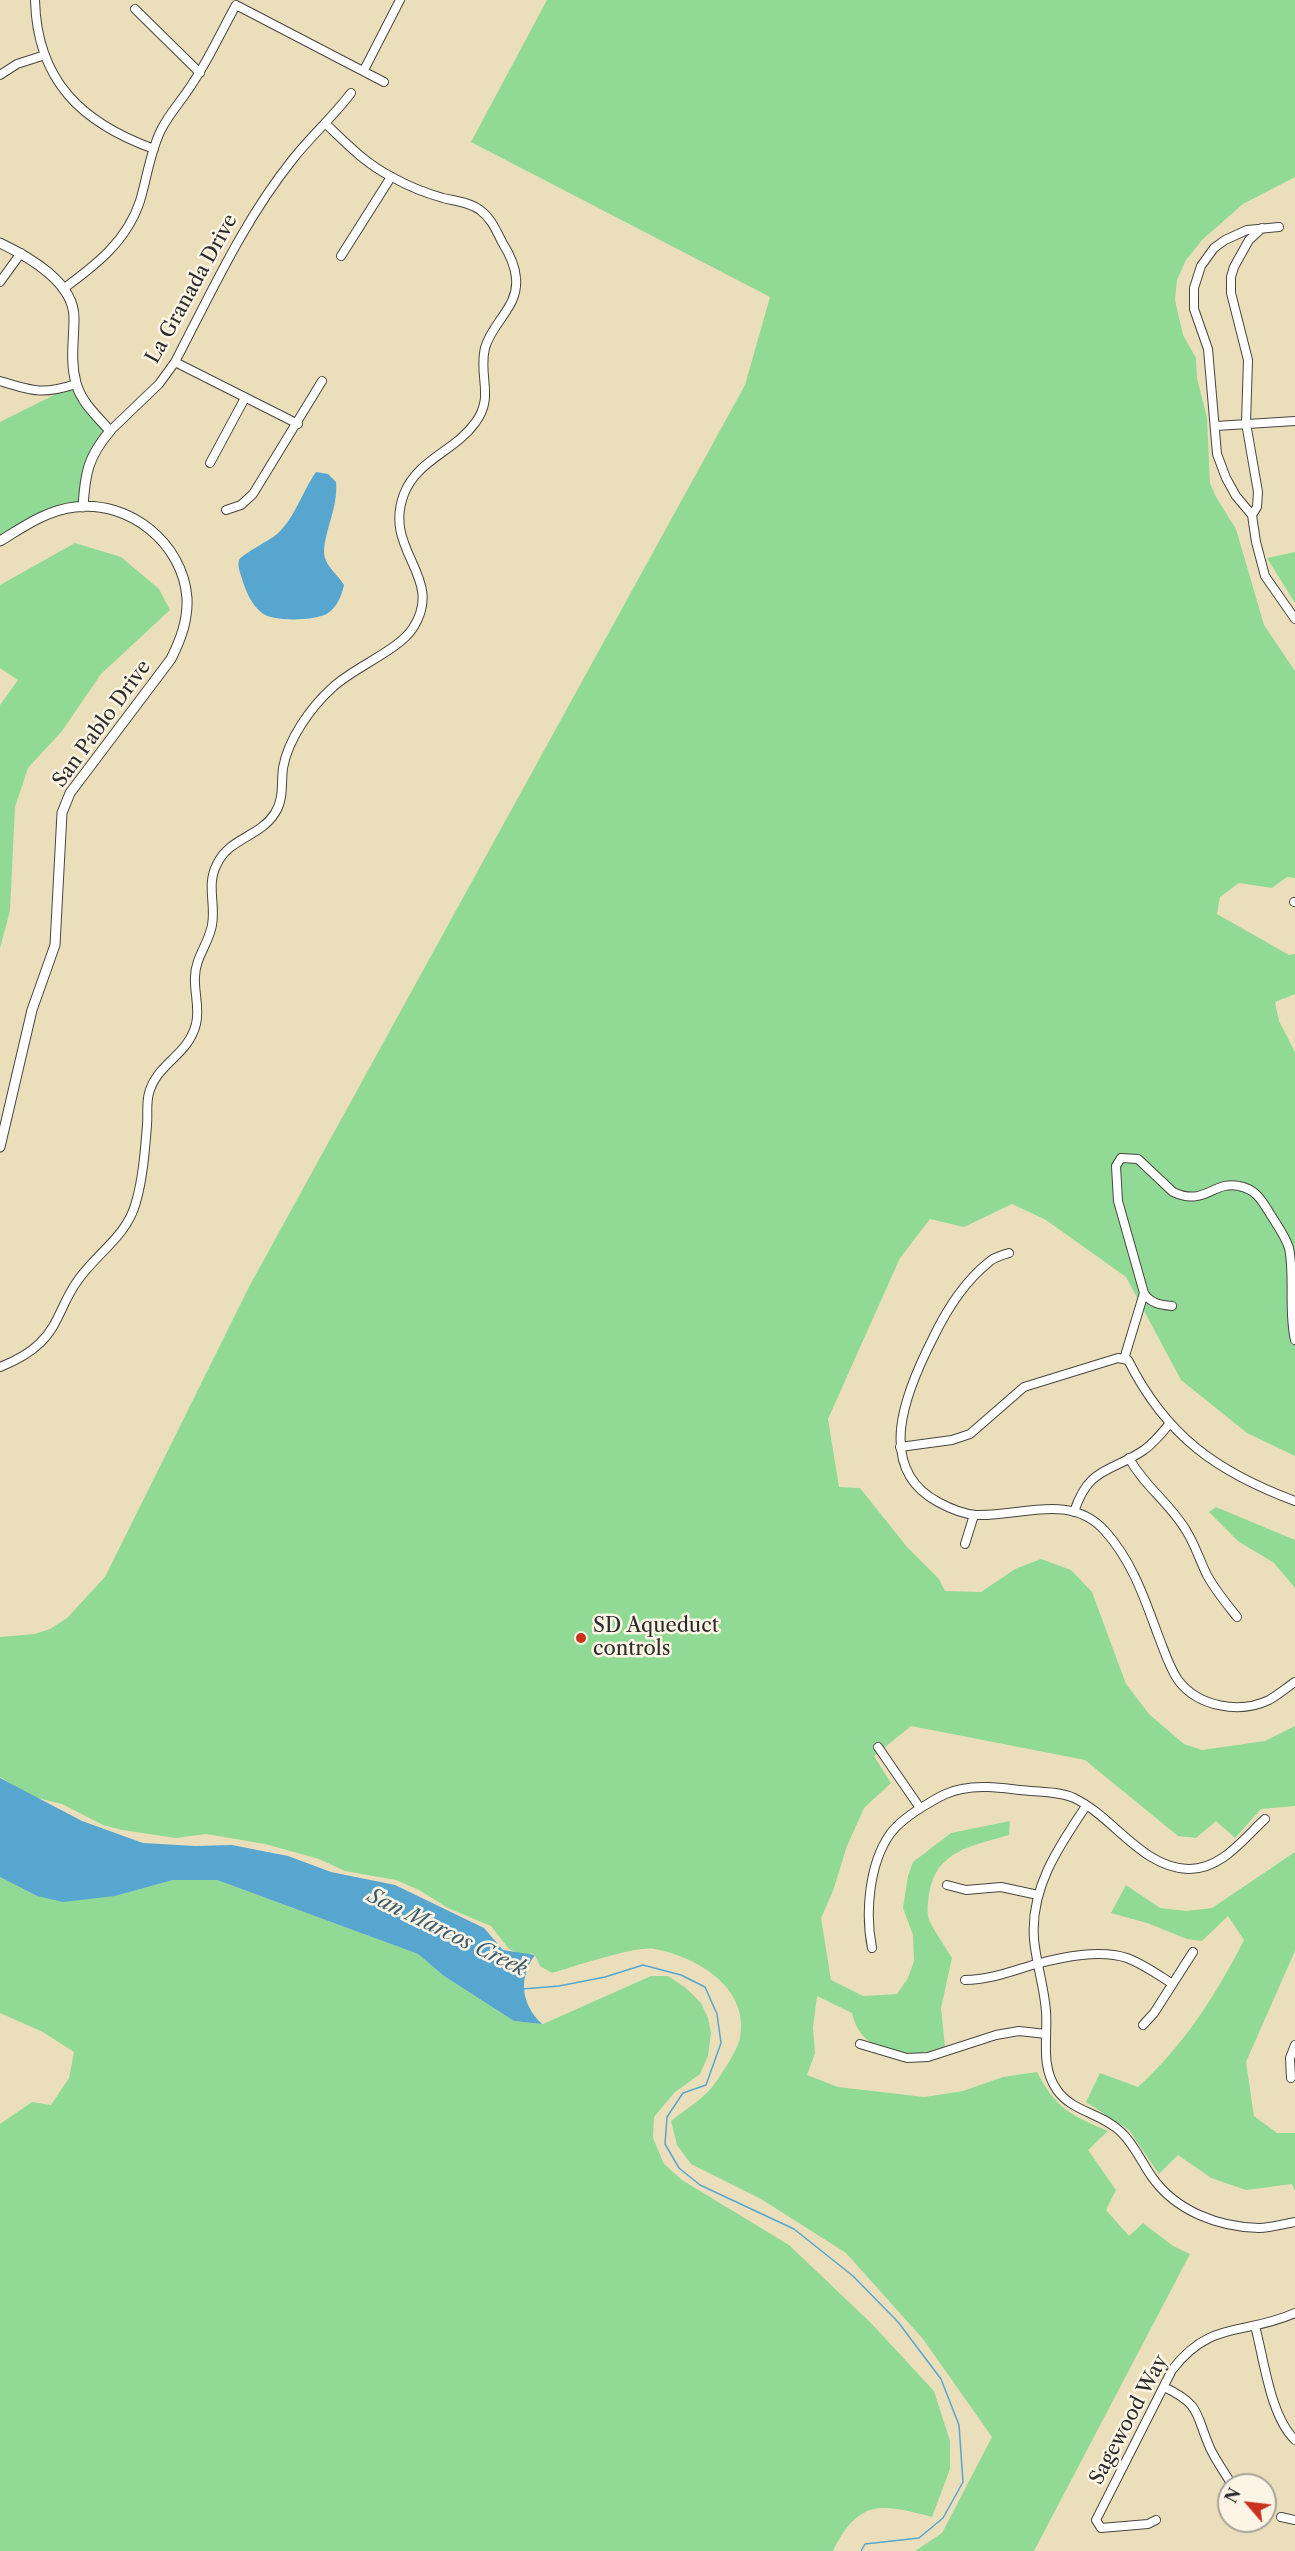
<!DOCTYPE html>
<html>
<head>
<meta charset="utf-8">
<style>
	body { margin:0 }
	#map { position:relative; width:1295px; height:2551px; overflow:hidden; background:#ebdfbb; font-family:"Libre Caslon Text",serif }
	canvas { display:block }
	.north { position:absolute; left:1217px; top:2473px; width:60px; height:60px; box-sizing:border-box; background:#fcf5e5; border:2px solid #a8a49b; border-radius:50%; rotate:298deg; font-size:16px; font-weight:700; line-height:24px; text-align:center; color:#2b2b2b }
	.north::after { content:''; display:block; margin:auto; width:21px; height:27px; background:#c8321e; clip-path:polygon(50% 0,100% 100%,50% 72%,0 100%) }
</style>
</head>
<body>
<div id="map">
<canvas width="1295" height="2551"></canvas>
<div class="north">N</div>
</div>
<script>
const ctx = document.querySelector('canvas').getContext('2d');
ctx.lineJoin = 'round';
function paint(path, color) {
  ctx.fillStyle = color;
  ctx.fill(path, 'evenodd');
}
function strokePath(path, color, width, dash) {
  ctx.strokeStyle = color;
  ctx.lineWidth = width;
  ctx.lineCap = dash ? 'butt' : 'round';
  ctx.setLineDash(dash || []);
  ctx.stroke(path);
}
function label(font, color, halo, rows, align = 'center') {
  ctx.font = font + ' "Libre Caslon Text",serif';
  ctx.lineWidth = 5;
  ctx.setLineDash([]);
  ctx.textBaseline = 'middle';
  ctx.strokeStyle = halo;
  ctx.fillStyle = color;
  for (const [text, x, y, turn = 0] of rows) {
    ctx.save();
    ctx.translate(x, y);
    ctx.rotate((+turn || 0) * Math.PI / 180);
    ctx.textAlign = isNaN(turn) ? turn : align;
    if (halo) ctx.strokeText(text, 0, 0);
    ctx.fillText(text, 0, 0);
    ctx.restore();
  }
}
paint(new Path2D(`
	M 547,0 L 1295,0 L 1295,177 L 1243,204 L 1202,240 L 1186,260 L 1177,280 L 1175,300 L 1183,335 L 1196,358 L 1197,378 L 1207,418 L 1210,483 L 1216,497 L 1236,529 L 1264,625 L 1295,671 L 1295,878 L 1287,877 L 1272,888 L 1239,883 L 1220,897 L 1217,914 L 1289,955 L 1295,954 L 1295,994 L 1275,1002 L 1279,1021 L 1295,1052 L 1295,1456 L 1247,1433 L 1181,1380 L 1126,1277 L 1046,1220 L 1012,1204 L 964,1227 L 930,1219 L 900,1258 L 828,1419 L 839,1487 L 860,1488 L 907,1547 L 939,1579 L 945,1591 L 981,1592 L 1015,1569 L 1041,1559 L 1071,1570 L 1092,1592 L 1126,1684 L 1149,1714 L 1184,1744 L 1202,1750 L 1265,1741 L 1295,1726 L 1295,1806 L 1261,1809 L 1235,1838 L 1216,1821 L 1196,1838 L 1178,1836 L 1085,1760 L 911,1726 L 874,1756 L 891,1783 L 864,1808 L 847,1846 L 833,1891 L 821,1918 L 831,1980 L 863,1996 L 897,1994 L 908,1978 L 914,1961 L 913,1935 L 903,1908 L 908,1876 L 913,1862 L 951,1833 L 1010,1821 L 1009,1835 C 972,1846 936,1850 929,1894 C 928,1903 926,1913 930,1922 C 936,1934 945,1946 952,1958 L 941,2008 L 945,2047 C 912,2060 860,2055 852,2013 L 817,1996 L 813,2027 L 815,2053 L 807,2075 L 838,2087 L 924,2097 L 963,2091 L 1003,2077 L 1037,2072 C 1056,2109 1071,2115 1108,2131 L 1088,2150 L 1116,2190 L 1106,2210 L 1129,2236 L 1143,2223 L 1173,2246 L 1190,2254 L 1034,2551 L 915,2551 L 942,2533 L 992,2437 L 923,2339 L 846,2253 L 761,2199 L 691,2164 L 677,2145 L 671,2121 C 685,2110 706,2097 716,2082 C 723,2072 738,2049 740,2038 C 750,1988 697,1957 655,1949 C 637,1945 573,1967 552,1973 L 540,1966 L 535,1955 L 531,1953 L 526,1957 L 509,1949 L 491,1926 L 448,1908 L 419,1890 L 396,1880 L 345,1871 L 319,1859 L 265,1844 L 206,1834 L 176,1838 L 122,1830 L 103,1825 L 62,1804 L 29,1796 L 0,1777 L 0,1637 L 35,1634 L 50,1629 L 67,1618 L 105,1577 L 250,1285 L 745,385 L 770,297 L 471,142 Z
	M 76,384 L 110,431 L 94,452 L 83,506 L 67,508 L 0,542 L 0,422 Z
	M 75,543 L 121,557 L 159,589 L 170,610 L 101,674 L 62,731 L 28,768 L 15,807 L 10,911 L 0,948 L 0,705 L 18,680 L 0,668 L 0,585 Z
	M 1295,552 L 1295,603 L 1267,558 Z
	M 1216,1507 L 1295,1540 L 1295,1588 L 1274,1563 L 1238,1541 L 1209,1512 Z
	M 1295,1852 L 1295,1951 L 1246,2062 L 1254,2116 L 1277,2133 L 1295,2133 L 1295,2191 L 1292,2184 L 1246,2190 L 1211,2178 L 1178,2155 L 1159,2174 L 1129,2130 L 1086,2102 L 1100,2073 L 1138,2087 C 1183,2047 1217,1993 1244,1940 L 1228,1916 L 1202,1941 L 1187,1939 L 1147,1923 L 1111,1913 L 1126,1885 L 1160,1908 L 1186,1911 L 1212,1908 Z
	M 0,1877 L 37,1896 L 115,1896 L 173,1880 L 217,1880 L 418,1954 L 444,1976 L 514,2021 L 543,2024 L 651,1976 L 668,1976 L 686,1988 L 701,2003 L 708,2018 L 711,2033 L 708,2056 L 700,2074 L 674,2093 L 654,2117 L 653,2138 L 664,2164 L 682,2180 L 789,2245 L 871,2323 L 934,2391 L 950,2441 L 950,2469 L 932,2517 C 882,2504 859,2498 833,2551 L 0,2551 L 0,2124 L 32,2102 L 51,2105 L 69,2078 L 74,2052 L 43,2032 L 0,2013 Z`), '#91da96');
paint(new Path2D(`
	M 316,472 L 328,474 L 336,482 C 339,508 320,540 325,558 C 328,568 339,576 344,585 C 342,595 337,607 328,613 C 317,621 272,622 262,613 C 252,605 247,594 243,582 C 241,575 237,567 239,560 C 241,555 270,540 277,534 C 295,518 302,492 316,472 Z
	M 0,1778 L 82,1821 L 143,1843 L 195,1846 L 232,1845 L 288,1856 L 331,1872 L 395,1885 L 484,1928 L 503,1950 L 535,1955 C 518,1978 521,2004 542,2024 L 514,2021 L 444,1976 L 418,1954 L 217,1880 L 173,1880 L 115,1896 L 63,1902 L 37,1896 L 0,1877 Z`), '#56a6d0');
strokePath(new Path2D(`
	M 522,1989 L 559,1986 L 605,1977 L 643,1965 L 681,1975 L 705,1987 L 717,2014 L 721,2043 L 706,2085 L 683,2093 L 667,2117 L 665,2144 L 679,2168 L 700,2185 L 794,2229 L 853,2276 L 898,2322 L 941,2379 L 959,2425 L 963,2482 L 943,2518 L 919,2538 L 865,2544 L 861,2551`), '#56a6d0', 1.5);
const minor = new Path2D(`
	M 35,0 C 37,81 82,123 154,149
	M 135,9 L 200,73
	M 364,70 L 400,0
	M 0,75 L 17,64 L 45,55
	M 1262,228 L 1249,240 L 1234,267 L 1231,277 L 1231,293 L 1248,360 L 1246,423 L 1258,492 L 1257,507 L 1252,515 L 1256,542 L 1265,576 L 1295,619
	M 341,256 L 391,177
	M 0,282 L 21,253
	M 63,289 C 96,265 127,241 140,201 C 147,178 150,152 161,130 C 170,112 184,98 194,81 C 210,57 222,30 236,5 L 384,82
	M 175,362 L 298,424
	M 0,381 C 33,391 42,395 76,384
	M 1216,426 L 1295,421
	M 110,431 L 159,384 L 175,362 C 211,293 244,220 293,159 C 311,136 333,117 351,93
	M 210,463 L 245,398
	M 226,510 L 241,505 L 253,494 L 322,381
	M 1252,515 L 1236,496 L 1226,478 L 1217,454 L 1208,349 L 1194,309 L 1194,288 L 1201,266 L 1214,248 L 1225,240 L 1247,230 L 1279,227
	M 1294,902 L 1295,902
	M 1009,1253 C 1003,1255 994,1257 989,1262 C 965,1281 946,1311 933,1338 C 907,1389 873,1467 938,1502 C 949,1508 963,1514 976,1515 C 1020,1517 1070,1492 1105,1531 C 1132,1561 1144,1597 1158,1635 C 1164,1650 1169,1667 1178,1680 C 1198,1707 1240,1714 1269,1700 C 1278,1695 1286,1688 1295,1682
	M 1144,1293 C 1150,1303 1160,1305 1172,1306
	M 1124,1359 L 1144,1293 L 1118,1201 L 1116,1166 L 1121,1158 L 1138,1159 L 1173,1192 C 1205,1207 1214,1180 1239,1186 C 1255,1189 1261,1199 1269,1212 C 1276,1224 1285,1235 1289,1248 C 1295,1277 1288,1310 1295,1340
	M 0,1367 C 15,1361 29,1354 40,1343 C 58,1326 62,1303 76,1283 C 95,1254 127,1237 136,1202 C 143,1178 145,1150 147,1125 C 148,1114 146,1104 149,1093 C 157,1063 188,1056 196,1024 C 200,1009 194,992 195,977 C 195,958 209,943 212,925 C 216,904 206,885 217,864 C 229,838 260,837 275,813 C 284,799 281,784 283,768 C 288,739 311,707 332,688 C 354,667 398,651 413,628 C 446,577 382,551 404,494 C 417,460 455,451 475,423 C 495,397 478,376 485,348 C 492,322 519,307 516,278 C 515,265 509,253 502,242 C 496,230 491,218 480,210 C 470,202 455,201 443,198 C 425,193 408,186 392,177 C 366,164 347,144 325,123
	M 900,1447 L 952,1440 L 970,1434 L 1024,1387 L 1118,1358 L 1128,1360 C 1166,1436 1217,1472 1295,1501
	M 1129,1458 C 1144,1486 1171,1504 1187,1532 C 1195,1545 1200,1561 1207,1575 C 1215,1590 1226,1603 1237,1617
	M 1074,1512 C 1089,1466 1110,1473 1144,1450 C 1155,1442 1162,1433 1170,1423
	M 965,1544 L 974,1515
	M 878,1747 L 920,1808
	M 1086,1806 C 1059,1846 1030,1888 1034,1939 C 1036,1963 1044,1986 1046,2011 C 1048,2038 1040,2066 1057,2090 C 1072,2112 1102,2113 1121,2132 C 1134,2144 1142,2163 1152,2177 C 1176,2211 1218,2227 1259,2228 C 1271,2228 1283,2224 1295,2222
	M 947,1885 L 966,1890 L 1001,1887 L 1038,1895
	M 872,1948 C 865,1913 869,1864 890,1834 C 899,1822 915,1811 929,1803 C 939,1797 949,1791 962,1789 C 981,1785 1001,1788 1020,1790 C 1037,1792 1059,1791 1074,1798 C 1114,1817 1141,1867 1188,1869 C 1221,1870 1243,1839 1265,1819
	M 965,1980 C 990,1980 1012,1971 1036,1964 C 1063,1957 1100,1949 1127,1958 C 1143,1964 1157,1974 1171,1983
	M 1143,2025 L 1154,2013 L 1193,1952
	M 860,2044 L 907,2058 L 928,2057 L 996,2035 L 1019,2031 L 1046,2034
	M 1291,2078 L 1290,2058 L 1295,2045
	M 1255,2326 C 1264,2359 1270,2416 1295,2440
	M 1164,2387 C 1202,2405 1195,2414 1210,2448 C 1216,2461 1225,2473 1232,2485
	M 1281,2517 L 1295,2520
	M 1156,2520 L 1148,2524 L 1101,2528 L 1096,2520 L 1172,2370 C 1211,2319 1244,2336 1295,2313`);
const tertiary = new Path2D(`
	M 0,243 C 29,257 74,282 74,318 C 74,340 70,361 76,383 C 81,402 97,416 110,431 C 88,457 85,473 83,507
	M 0,541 C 23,527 47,510 75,507 C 129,500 183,543 187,598 C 188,620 181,639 171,659 L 70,793 L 62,813 L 55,945 L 32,1010 L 0,1147`);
strokePath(minor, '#484641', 10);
strokePath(tertiary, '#484641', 11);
strokePath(minor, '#fff', 8);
strokePath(tertiary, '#fff', 9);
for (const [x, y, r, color] of [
	[581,1638,6,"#c8321e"]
]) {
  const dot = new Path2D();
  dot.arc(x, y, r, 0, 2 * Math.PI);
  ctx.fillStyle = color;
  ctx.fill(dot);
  strokePath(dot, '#fcf5e5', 2);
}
label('20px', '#2b2b2b', '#fcf5e5', [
	["La Granada Drive",192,289,-61],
	["San Pablo Drive",102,724,-54],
	["Sagewood Way",1129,2420,-62]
]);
label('20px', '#2b2b2b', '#fcf5e5', [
	["SD Aqueduct",593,1626],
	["controls",593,1649]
], 'left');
label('italic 21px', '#3c5c6d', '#fcf5e5', [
	["San Marcos Creek",447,1933,26]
]);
</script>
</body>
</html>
